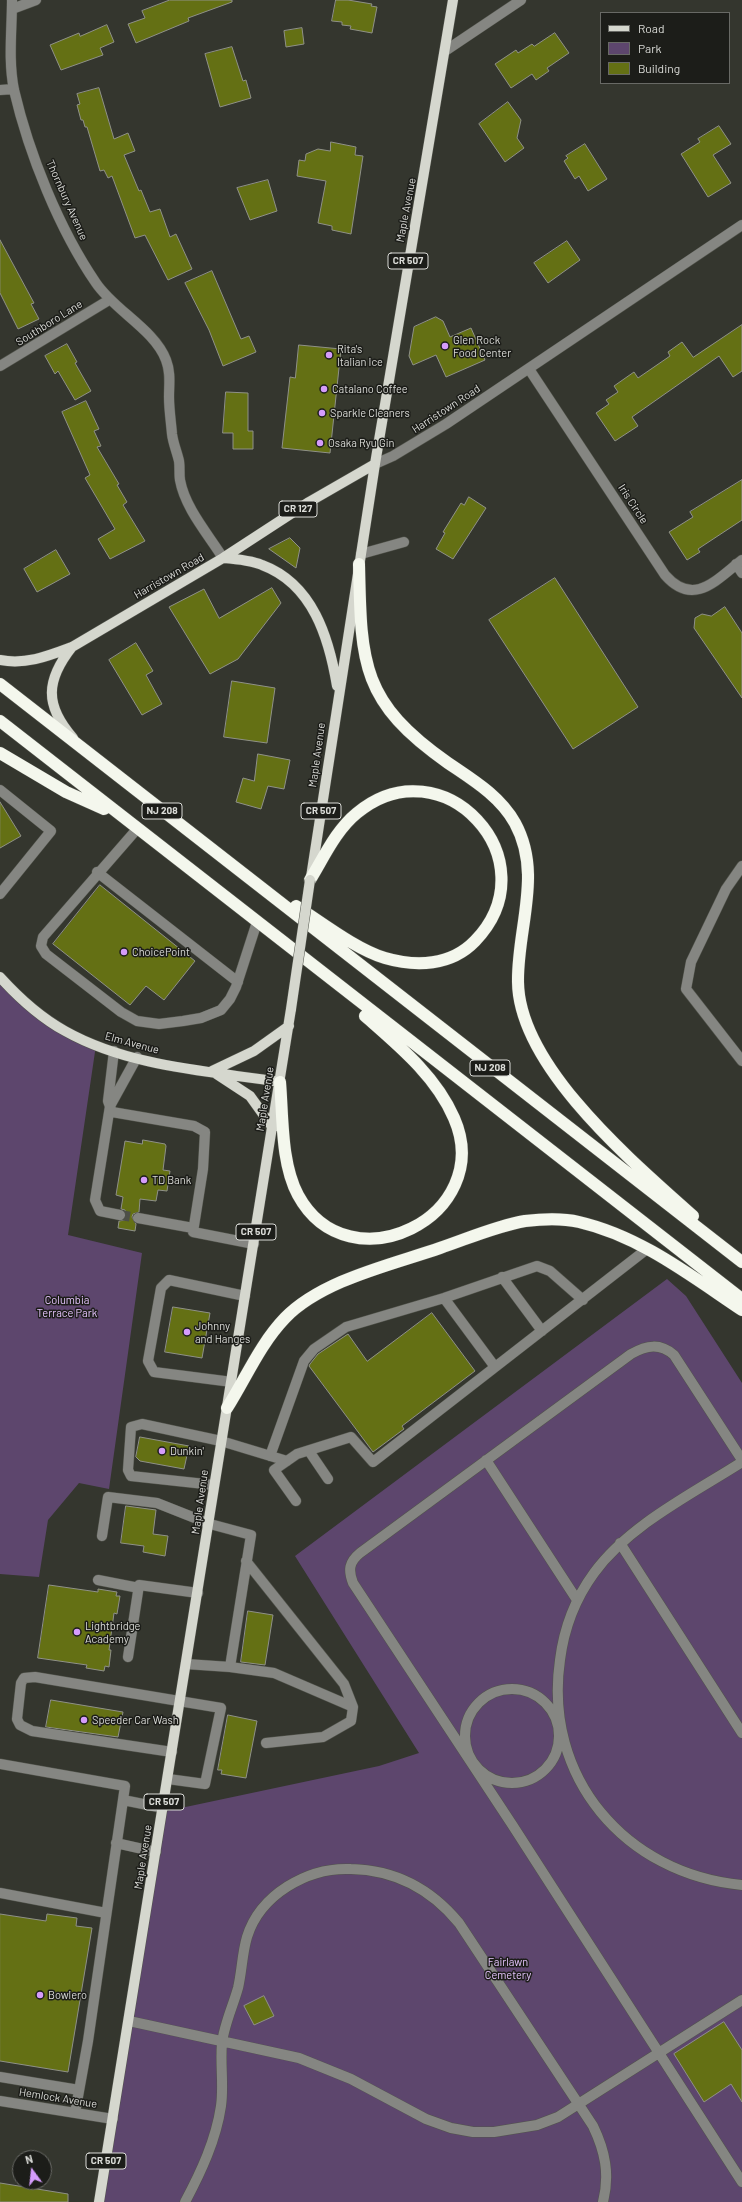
<!DOCTYPE html>
<html>
<head>
<meta charset="utf-8">
<style>
	body { margin:0 }
	#map { position:relative; width:742px; height:2202px; overflow:hidden; background:#34362e; font-family:Barlow,sans-serif }
	canvas { display:block }
	.legend { position:absolute; left:600px; top:12px; width:130px; height:72px; box-sizing:border-box; background:#1c1d19; border:1px solid #686965; margin:0; padding:5px 7px; list-style:none; font-size:12px; color:#dadbd7 }
	.legend li { display:flex; align-items:center; gap:8px; height:20px }
	.legend b { width:20px; border:1px solid #686965 }
	.north { position:absolute; left:12px; top:2150px; width:40px; height:40px; box-sizing:border-box; background:#1c1d19; border:1px solid #686965; border-radius:50%; rotate:345deg; font-size:11px; font-weight:700; line-height:16px; text-align:center; color:#dadbd7 }
	.north::after { content:''; display:block; margin:auto; width:14px; height:18px; background:#d59cfb; clip-path:polygon(50% 0,100% 100%,50% 72%,0 100%) }
</style>
</head>
<body>
<div id="map">
<canvas width="742" height="2202"></canvas>
<ul class="legend">
<li><b style="height:5px;background:#d5d7ce"></b>Road</li>
<li><b style="height:11px;background:#5d466d"></b>Park</li>
<li><b style="height:11px;background:#647014"></b>Building</li>
</ul>
<div class="north">N</div>
</div>
<script>
const ctx = document.querySelector('canvas').getContext('2d');
ctx.lineJoin = 'round';
function paint(path, color) {
  ctx.fillStyle = color;
  ctx.fill(path, 'evenodd');
}
function strokePath(path, color, width, dash) {
  ctx.strokeStyle = color;
  ctx.lineWidth = width;
  ctx.lineCap = dash ? 'butt' : 'round';
  ctx.setLineDash(dash || []);
  ctx.stroke(path);
}
function label(font, color, halo, rows, align = 'center') {
  ctx.font = font + ' Barlow,sans-serif';
  ctx.lineWidth = 3;
  ctx.setLineDash([]);
  ctx.textBaseline = 'middle';
  ctx.strokeStyle = halo;
  ctx.fillStyle = color;
  for (const [text, x, y, turn = 0] of rows) {
    ctx.save();
    ctx.translate(x, y);
    ctx.rotate((+turn || 0) * Math.PI / 180);
    ctx.textAlign = isNaN(turn) ? turn : align;
    if (halo) ctx.strokeText(text, 0, 0);
    ctx.fillText(text, 0, 0);
    ctx.restore();
  }
}
paint(new Path2D(`
	M 0,977 L 15,993 L 96,1045 L 68,1235 L 142,1253 L 109,1489 L 79,1483 L 48,1520 L 39,1577 L 0,1574 Z
	M 667,1279 L 686,1296 L 742,1383 L 742,2202 L 99,2202 L 162,1812 L 379,1766 L 419,1753 L 295,1556 Z`), '#5d466d');
const building = new Path2D(`
	M 170,0 L 232,0 L 232,2 L 188,18 L 189,21 L 136,43 L 128,24 L 145,18 L 142,11 Z
	M 336,0 L 348,0 L 372,4 L 371,6 L 377,7 L 372,33 L 350,29 L 351,26 L 342,25 L 342,22 L 332,21 Z
	M 107,25 L 114,42 L 100,48 L 103,55 L 61,70 L 50,45 L 79,33 L 80,36 Z
	M 302,28 L 304,44 L 286,47 L 284,31 Z
	M 555,33 L 569,53 L 547,68 L 549,71 L 536,80 L 532,74 L 511,88 L 495,64 L 516,50 L 518,53 L 532,44 L 534,46 Z
	M 232,47 L 243,81 L 246,80 L 251,98 L 220,107 L 205,54 Z
	M 99,88 L 114,139 L 128,133 L 135,151 L 124,155 L 139,191 L 141,190 L 150,212 L 160,209 L 170,237 L 176,234 L 192,269 L 168,280 L 145,235 L 135,238 L 112,176 L 108,178 L 104,170 L 100,171 L 87,127 L 85,127 L 83,120 L 81,120 L 77,105 L 80,104 L 77,94 Z
	M 508,102 L 521,120 L 517,138 L 524,148 L 505,162 L 479,124 Z
	M 719,126 L 731,144 L 713,155 L 731,183 L 708,197 L 681,154 L 700,142 L 698,139 Z
	M 331,142 L 356,147 L 355,155 L 363,156 L 351,234 L 332,230 L 332,226 L 318,223 L 326,181 L 297,176 L 299,160 L 305,161 L 306,154 L 318,149 L 330,151 Z
	M 585,144 L 607,179 L 588,191 L 579,176 L 575,179 L 564,161 L 568,158 L 566,156 Z
	M 268,180 L 277,211 L 250,220 L 237,188 Z
	M 0,240 L 34,303 L 31,304 L 39,319 L 18,329 L 0,293 Z
	M 567,241 L 580,260 L 548,283 L 534,263 Z
	M 212,271 L 241,339 L 249,336 L 256,352 L 223,366 L 209,330 L 185,283 Z
	M 436,317 L 443,321 L 450,337 L 471,328 L 485,360 L 446,377 L 436,355 L 413,365 L 409,356 L 414,327 Z
	M 742,325 L 742,371 L 733,377 L 719,356 L 632,417 L 638,426 L 615,441 L 596,413 L 609,404 L 606,400 L 618,392 L 614,386 L 634,372 L 638,378 L 670,356 L 668,352 L 682,342 L 693,357 Z
	M 67,344 L 77,362 L 75,363 L 91,391 L 75,400 L 58,371 L 55,374 L 45,356 Z
	M 299,345 L 341,349 L 330,453 L 282,448 L 290,377 L 295,378 Z
	M 226,392 L 248,393 L 248,431 L 253,431 L 253,449 L 233,449 L 233,433 L 223,433 Z
	M 86,401 L 99,429 L 94,431 L 101,446 L 97,447 L 119,484 L 117,485 L 127,502 L 123,505 L 145,541 L 110,559 L 98,539 L 115,529 L 85,478 L 90,475 L 62,412 Z
	M 742,480 L 742,520 L 698,549 L 700,552 L 687,560 L 669,532 L 693,517 L 690,512 Z
	M 469,497 L 486,508 L 453,559 L 436,549 L 445,533 L 443,532 L 461,503 L 464,505 Z
	M 290,538 L 300,548 L 296,568 L 269,549 Z
	M 56,550 L 70,574 L 37,592 L 24,569 Z
	M 555,578 L 638,707 L 573,749 L 489,620 Z
	M 272,588 L 281,603 L 238,659 L 210,674 L 169,607 L 204,589 L 219,618 Z
	M 725,607 L 742,633 L 742,698 L 694,628 L 695,618 L 702,614 L 711,616 Z
	M 136,643 L 153,671 L 146,675 L 162,704 L 142,715 L 109,660 Z
	M 232,681 L 275,688 L 267,743 L 224,737 Z
	M 258,754 L 290,760 L 284,789 L 268,786 L 261,809 L 236,802 L 243,778 L 254,781 Z
	M 0,802 L 21,836 L 0,848 Z
	M 100,885 L 195,961 L 164,1000 L 146,986 L 130,1005 L 53,944 Z
	M 143,1140 L 165,1144 L 166,1146 L 163,1170 L 170,1171 L 167,1191 L 158,1190 L 156,1201 L 140,1199 L 139,1212 L 133,1214 L 132,1217 L 136,1224 L 135,1231 L 118,1228 L 119,1221 L 125,1220 L 126,1216 L 125,1210 L 121,1209 L 123,1197 L 116,1195 L 125,1141 L 142,1144 Z
	M 173,1307 L 210,1313 L 202,1358 L 165,1352 Z
	M 432,1313 L 475,1371 L 402,1426 L 404,1429 L 373,1452 L 309,1366 L 310,1364 L 318,1354 L 348,1334 L 367,1361 Z
	M 140,1437 L 189,1446 L 184,1469 L 140,1461 L 136,1457 Z
	M 126,1506 L 156,1510 L 153,1534 L 168,1536 L 165,1556 L 143,1552 L 144,1546 L 121,1543 Z
	M 49,1585 L 98,1592 L 98,1589 L 117,1592 L 116,1596 L 120,1596 L 117,1614 L 114,1613 L 109,1650 L 111,1650 L 109,1667 L 105,1666 L 104,1671 L 86,1668 L 87,1665 L 38,1658 Z
	M 248,1611 L 273,1615 L 265,1665 L 241,1662 Z
	M 51,1700 L 123,1712 L 118,1737 L 46,1727 Z
	M 228,1715 L 257,1721 L 246,1778 L 221,1774 L 222,1770 L 218,1770 Z
	M 0,1914 L 46,1921 L 47,1914 L 77,1918 L 76,1926 L 92,1928 L 68,2072 L 0,2061 Z
	M 264,1996 L 274,2016 L 254,2025 L 244,2006 Z
	M 724,2022 L 742,2050 L 742,2102 L 731,2084 L 704,2102 L 674,2054 Z
	M 0,2183 L 68,2194 L 68,2202 L 0,2202 Z`);
paint(building, '#647014');
strokePath(building, '#8f9188', 1);
strokePath(new Path2D(`
	M 120,1215 L 138,1218`), '#4d4f47', 10, [10, 5]);
const minor = new Path2D(`
	M 12,0 C 12,30 8,60 14,90 C 29,154 59,229 96,283 C 114,310 155,330 166,360 C 171,373 169,384 169,397 C 169,409 171,422 172,434 C 173,443 177,452 179,461 C 180,467 179,474 180,480 C 185,508 208,534 223,558
	M 12,9 L 36,0
	M 445,51 L 521,0
	M 0,90 L 14,89
	M 0,366 L 109,300
	M 529,369 L 665,575 C 694,608 717,579 742,560
	M 375,464 L 393,456 L 446,424 L 742,225
	M 361,554 L 404,542
	M 736,564 L 742,573
	M 0,790 L 51,831 L 0,894
	M 137,829 L 43,937 L 41,946 L 46,954 L 121,1012 L 137,1021 L 159,1024 L 183,1021 L 201,1018 L 221,1010 L 230,999 L 236,987 L 257,922
	M 742,866 L 726,889 L 691,962 L 686,989 L 742,1061
	M 97,872 L 238,982
	M 114,1051 L 108,1101 L 112,1112 L 194,1126 L 205,1132 L 203,1169 L 193,1232 L 254,1244
	M 120,1215 L 100,1211 L 95,1200 L 110,1106 L 137,1057
	M 138,1218 L 193,1228
	M 502,1277 L 542,1331
	M 444,1298 L 495,1367
	M 232,1382 L 154,1372 L 148,1361 L 161,1288 L 169,1280 L 245,1296
	M 309,1451 L 328,1479
	M 270,1456 L 304,1361 L 314,1349 L 346,1327 L 444,1298 L 537,1266 L 550,1271 L 583,1300
	M 486,1460 L 577,1600
	M 742,1460 L 674,1355 C 660,1343 647,1345 631,1354 L 360,1553 C 349,1562 348,1570 353,1583 L 513,1826 L 742,2182
	M 742,1462 C 692,1494 629,1525 594,1573 C 575,1599 564,1628 560,1660 C 543,1777 625,1874 742,1885
	M 214,1485 L 131,1476 L 128,1470 L 131,1427 L 142,1424 L 221,1441 L 287,1461
	M 296,1501 L 274,1470 L 297,1454 L 351,1437 L 373,1462 L 647,1249
	M 102,1536 L 108,1497 L 157,1503 L 210,1524 L 251,1535 L 230,1667 L 186,1664
	M 620,1543 L 742,1733
	M 246,1561 L 344,1684 L 353,1707 L 351,1721 L 323,1737 L 266,1743
	M 98,1580 L 139,1588
	M 128,1657 L 139,1585 L 198,1593
	M 230,1667 L 274,1673 L 353,1707
	M465 1736a47 47 0 1 1 94 0a47 47 0 1 1-94 0Z
	M 0,1764 L 125,1786 L 123,1800
	M 168,1779 L 205,1784 L 221,1708 L 35,1677 L 24,1678 L 21,1683 L 17,1719 L 20,1725 L 32,1731 L 172,1752
	M 116,1843 L 156,1852
	M 0,1893 L 106,1913
	M 129,2021 L 299,2058 L 351,2079 L 426,2119 L 451,2128 L 473,2132 L 494,2132 L 537,2125 L 558,2117 L 742,2000
	M 0,2077 L 79,2090
	M 0,2101 L 113,2119
	M 75,2113 L 88,2041 L 123,1800 L 163,1808
	M 185,2202 C 201,2172 216,2140 221,2106 C 224,2085 220,2064 222,2043 C 224,2025 233,2006 238,1988 C 242,1971 242,1954 247,1937 C 260,1895 307,1867 351,1869 C 396,1870 431,1889 459,1923 L 593,2126 C 605,2151 610,2174 603,2202`);
const major = new Path2D(`
	M 223,558 C 236,559 250,560 262,565 C 313,584 329,638 337,686
	M 72,647 C 46,680 44,705 73,738
	M 0,660 C 26,665 48,656 72,647 L 223,558 L 309,502 L 375,464
	M 311,877 L 375,464 L 453,0
	M 0,977 C 19,998 40,1017 65,1031 C 129,1067 209,1071 280,1082
	M 212,1071 L 254,1051 L 289,1026
	M 215,1073 L 250,1096 L 273,1128
	M 99,2202 L 291,1009`);
const highway = new Path2D(`
	M 359,564 C 361,664 361,702 448,763 C 473,780 500,796 515,823 C 543,874 517,928 518,982 C 519,1067 634,1163 693,1216
	M 0,684 L 742,1262
	M 0,721 L 742,1299
	M 0,753 L 66,792 L 104,809
	M 296,906 C 321,922 357,950 385,958 C 416,967 451,966 475,941 C 553,860 442,742 357,813 C 336,830 324,857 310,880
	M 280,1082 C 283,1118 281,1163 298,1195 C 349,1289 497,1216 454,1118 C 436,1076 398,1045 365,1016
	M 227,1408 C 246,1378 260,1344 285,1318 C 322,1280 391,1265 440,1248 C 467,1239 496,1226 525,1221 C 542,1219 562,1218 579,1222 C 640,1236 691,1276 742,1310`);
strokePath(minor, '#52544c', 11);
strokePath(major, '#52544c', 11);
strokePath(highway, '#52544c', 13);
strokePath(minor, '#858682', 10);
strokePath(major, '#d5d7ce', 10);
strokePath(highway, '#f4f7ed', 12);
const majorBridge = new Path2D(`
	M 291,1009 L 310,880`);
strokePath(majorBridge, '#52544c', 11, []);
strokePath(majorBridge, '#d5d7ce', 10);
for (const [x, y, r, color] of [
	[445,346,4,"#d59cfb"],
	[329,355,4,"#d59cfb"],
	[324,389,4,"#d59cfb"],
	[322,413,4,"#d59cfb"],
	[320,443,4,"#d59cfb"],
	[124,952,4,"#d59cfb"],
	[144,1180,4,"#d59cfb"],
	[187,1332,4,"#d59cfb"],
	[162,1451,4,"#d59cfb"],
	[77,1632,4,"#d59cfb"],
	[84,1720,4,"#d59cfb"],
	[40,1995,4,"#d59cfb"]
]) {
  const dot = new Path2D();
  dot.arc(x, y, r, 0, 2 * Math.PI);
  ctx.fillStyle = color;
  ctx.fill(dot);
  strokePath(dot, '#1c1d19', 1.5);
}
for (const [x, y, w] of [
	[408,261,40],
	[298,509,38],
	[162,811,40],
	[321,811,40],
	[490,1068,40],
	[256,1232,40],
	[164,1802,40],
	[106,2161,40]
]) {
  const box = new Path2D();
  box.roundRect(x - w / 2, y - 8, w, 16, 3);
  ctx.fillStyle = '#1c1d19';
  ctx.fill(box);
  strokePath(box, '#dadbd7', 1);
}
label('bold 10px', '#dadbd7', null, [
	["CR 507",408,261],
	["CR 127",298,509],
	["NJ 208",162,811],
	["CR 507",321,811],
	["NJ 208",490,1068],
	["CR 507",256,1232],
	["CR 507",164,1802],
	["CR 507",106,2161]
]);
label('11px', '#dadbd7', '#1c1d19', [
	["Thornbury Avenue",67,200,66],
	["Maple Avenue",406,210,-79],
	["Southboro Lane",49,323,-32],
	["Harristown Road",446,409,-33],
	["Iris Circle",633,504,57],
	["Harristown Road",169,576,-30],
	["Maple Avenue",317,755,-82],
	["Elm Avenue",132,1043,15],
	["Maple Avenue",265,1099,-81],
	["Maple Avenue",200,1502,-82],
	["Maple Avenue",143,1857,-81],
	["Hemlock Avenue",58,2098,9]
]);
label('11px', '#dadbd7', '#1c1d19', [
	["Glen Rock",453,340],
	["Food Center",453,353],
	["Rita's",337,349],
	["Italian Ice",337,362],
	["Catalano Coffee",332,389],
	["Sparkle Cleaners",330,413],
	["Osaka Ryu Gin",328,443],
	["ChoicePoint",132,952],
	["TD Bank",152,1180],
	["Johnny",195,1326],
	["and Hanges",195,1339],
	["Dunkin'",170,1451],
	["Lightbridge",85,1626],
	["Academy",85,1639],
	["Speeder Car Wash",92,1720],
	["Bowlero",48,1995]
], 'left');
label('11px', '#e4c3fc', '#1c1d19', [
	["Columbia",67,1300],
	["Terrace Park",67,1313],
	["Fairlawn",508,1962],
	["Cemetery",508,1975]
]);
</script>
</body>
</html>
